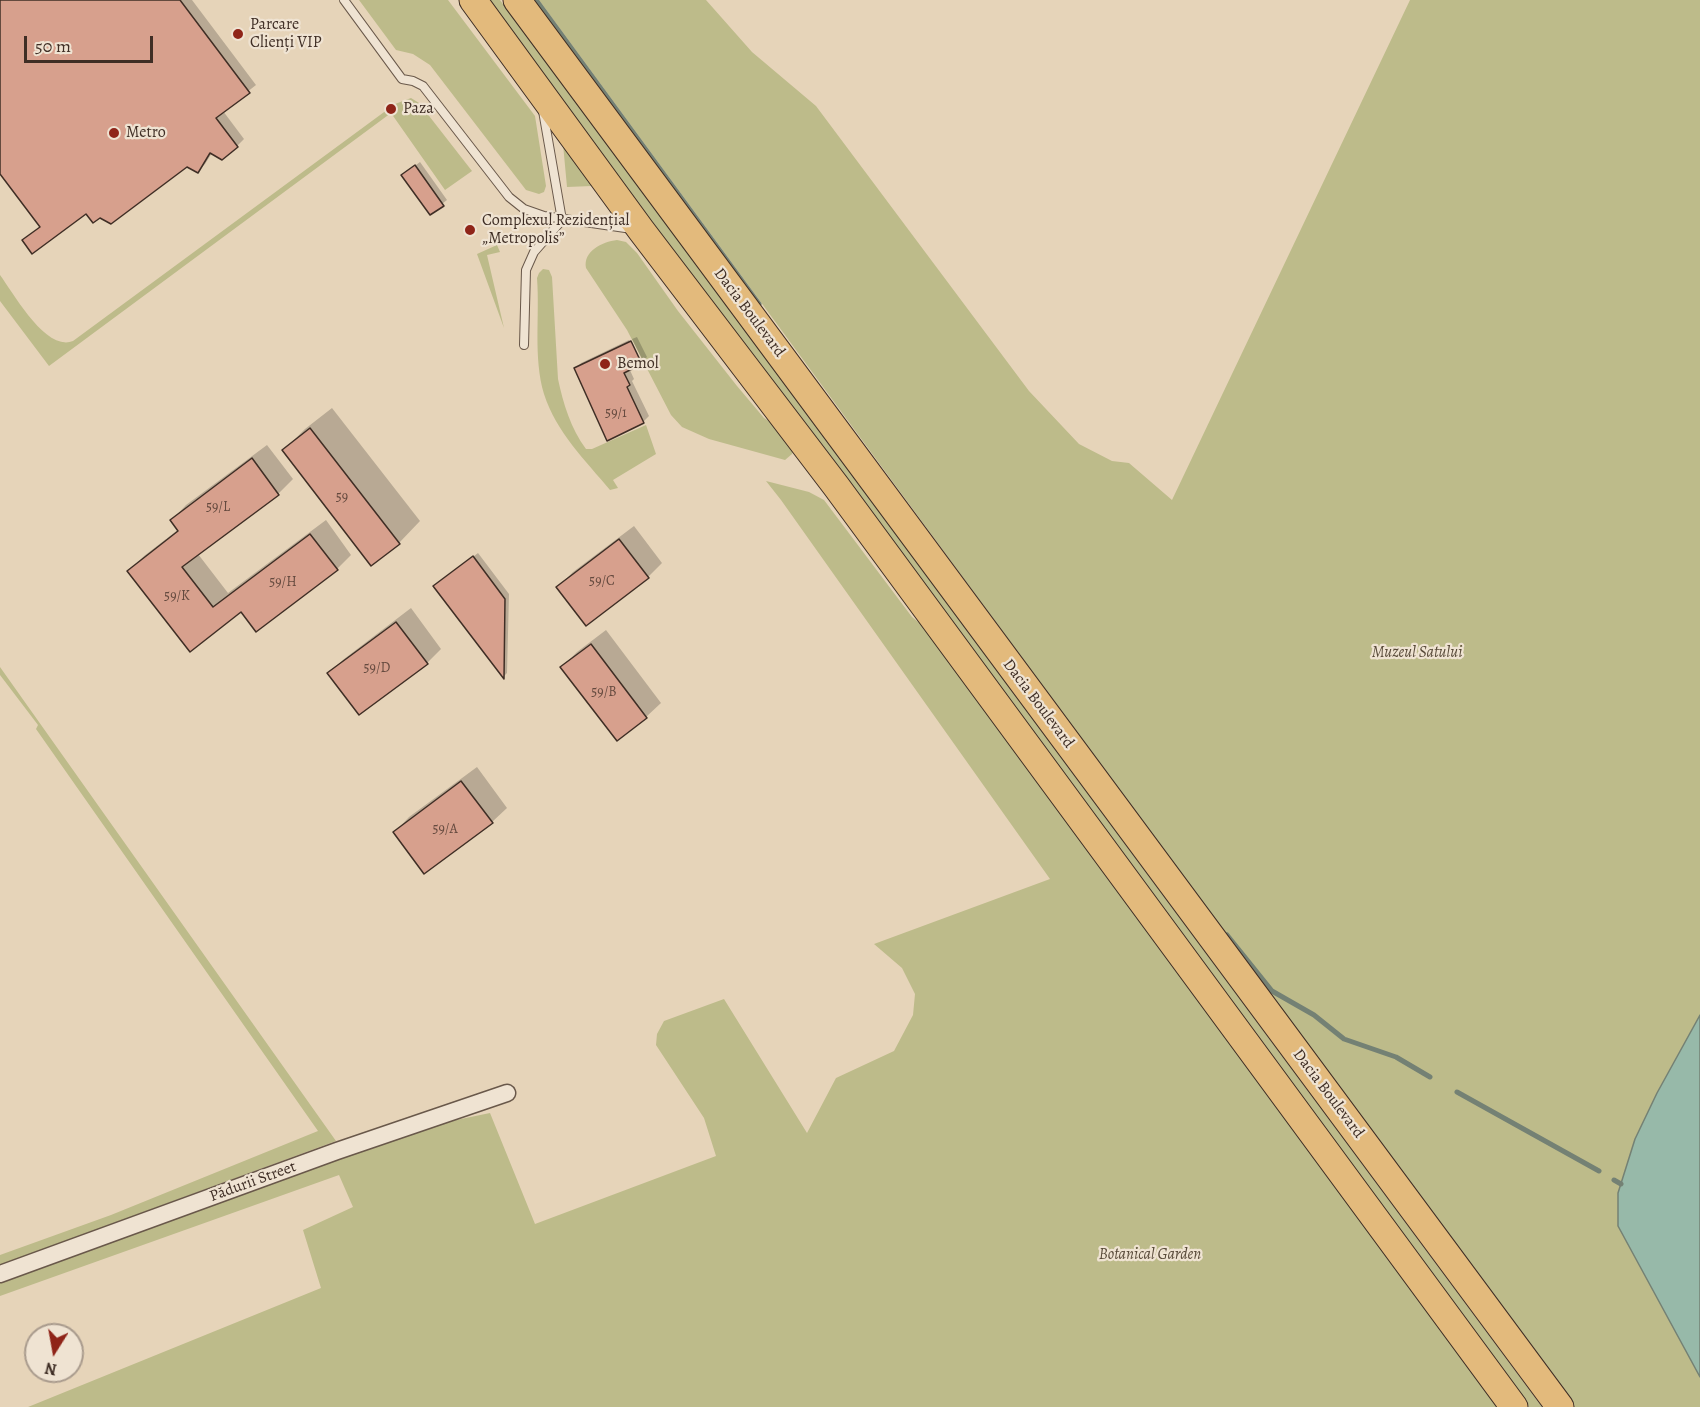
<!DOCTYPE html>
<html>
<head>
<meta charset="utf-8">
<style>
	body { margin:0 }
	#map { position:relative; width:1700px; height:1407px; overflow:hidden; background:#e6d4b9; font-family:Alegreya,serif }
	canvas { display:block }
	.north { position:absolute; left:24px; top:1323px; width:60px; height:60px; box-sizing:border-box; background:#efe3d2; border:2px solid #a99b8d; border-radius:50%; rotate:191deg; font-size:16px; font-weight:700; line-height:24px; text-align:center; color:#3f2e25 }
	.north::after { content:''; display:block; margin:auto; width:21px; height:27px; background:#8f2418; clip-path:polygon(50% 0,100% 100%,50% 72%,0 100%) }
	.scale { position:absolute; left:24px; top:36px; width:129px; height:27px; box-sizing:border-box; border:3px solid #3f2e25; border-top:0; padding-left:8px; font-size:18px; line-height:21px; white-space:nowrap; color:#3f2e25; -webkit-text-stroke:4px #efe3d2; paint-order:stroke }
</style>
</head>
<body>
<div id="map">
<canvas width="1700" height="1407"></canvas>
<div class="north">N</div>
<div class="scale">50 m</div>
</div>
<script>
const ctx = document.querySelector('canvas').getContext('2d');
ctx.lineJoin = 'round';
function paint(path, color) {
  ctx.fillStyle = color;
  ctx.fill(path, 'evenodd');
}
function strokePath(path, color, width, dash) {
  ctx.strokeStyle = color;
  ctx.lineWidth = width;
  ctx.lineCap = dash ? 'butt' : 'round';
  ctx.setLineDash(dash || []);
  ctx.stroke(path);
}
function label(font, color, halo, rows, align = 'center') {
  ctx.font = font + ' Alegreya,serif';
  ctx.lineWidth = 4.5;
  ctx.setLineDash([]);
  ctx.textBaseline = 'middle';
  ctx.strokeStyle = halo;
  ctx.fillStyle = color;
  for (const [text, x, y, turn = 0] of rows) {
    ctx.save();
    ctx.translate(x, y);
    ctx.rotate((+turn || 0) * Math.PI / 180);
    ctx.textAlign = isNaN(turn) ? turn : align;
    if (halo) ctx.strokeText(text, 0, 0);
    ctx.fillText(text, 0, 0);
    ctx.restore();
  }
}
paint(new Path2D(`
	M 359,0 L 448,0 L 535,116 L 546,186 L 544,192 L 539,194 L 526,190 L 430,65 L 413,54 L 396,50 Z
	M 488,0 L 500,0 L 1542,1407 L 1529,1407 Z
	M 539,0 L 706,0 L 752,52 L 816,106 L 1029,391 L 1079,444 L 1112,461 L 1129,463 L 1172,500 L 1410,0 L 1700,0 L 1700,1407 L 1572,1407 Z
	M 411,98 L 419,103 L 472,171 L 445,190 L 391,113 L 49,366 L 0,301 L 0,275 C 14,294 46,352 73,341 L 395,104 Z
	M 563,144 L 592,186 L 567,187 Z
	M 617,240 L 626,242 L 637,253 L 678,311 L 737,386 L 764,418 L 772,423 L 794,450 L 792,454 L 785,460 L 709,439 L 682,427 L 671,415 L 627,330 L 586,268 C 583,251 602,242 617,240 Z
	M 497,245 L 500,252 L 487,255 L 504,328 L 477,254 Z
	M 543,269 L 549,270 L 552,277 L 558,379 C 563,403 571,429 586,449 L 592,449 L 646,425 L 656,454 L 613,480 L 618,488 L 610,490 C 586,461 556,432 544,394 C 533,357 540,316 537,278 L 539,273 Z
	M 766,481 L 809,492 L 824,500 L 912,617 L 922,625 L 1502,1407 L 28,1407 L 321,1288 L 303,1230 L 353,1207 L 339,1175 L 0,1296 L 0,1281 L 427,1126 L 490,1113 L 535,1224 L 716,1156 L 704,1118 L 656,1045 L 657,1034 L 664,1021 L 724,999 L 807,1133 L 836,1078 L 894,1051 L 913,1015 L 915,994 L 902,968 L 874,944 L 1050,879 L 781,500 Z
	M 0,667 L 336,1141 L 0,1265 L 0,1255 L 111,1215 L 318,1131 L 36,729 L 38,725 L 0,675 Z`), '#bdbb8a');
const water = new Path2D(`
	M 1700,1015 L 1700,1377 L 1618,1226 L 1618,1193 L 1635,1139 L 1657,1093 Z`);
paint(water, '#97b9a9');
strokePath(water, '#748174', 1.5);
paint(new Path2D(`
	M 0,0 L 192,0 L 256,85 L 223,111 L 244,139 L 237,146 L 212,153 L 205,164 L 198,171 L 187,165 L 24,241 L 41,226 L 0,171 Z
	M 420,162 L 447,200 L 430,213 L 408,171 Z
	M 637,337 L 647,357 L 643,361 L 632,339 Z
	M 629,340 L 641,363 L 629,368 L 634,379 L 632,381 L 649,416 L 643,422 L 576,369 L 581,363 Z
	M 332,408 L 420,521 L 399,543 L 284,450 L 305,429 Z
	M 267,445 L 293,479 L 278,494 L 198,554 L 228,593 L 326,520 L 351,555 L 337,569 L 242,610 L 190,650 L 129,571 L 144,556 L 179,529 L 172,520 L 186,505 Z
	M 634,526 L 662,563 L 648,577 L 558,587 L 573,572 Z
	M 478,553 L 509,594 L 507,673 L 504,676 L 440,582 Z
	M 411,608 L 441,649 L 427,663 L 329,673 L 344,659 Z
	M 606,630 L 661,703 L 646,717 L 617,739 L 562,667 L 577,652 Z
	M 477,767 L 507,808 L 492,822 L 395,832 L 409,817 Z`), '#0003');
strokePath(new Path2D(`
	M 536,0 L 759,304
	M 1227,935 L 1272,991 L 1314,1015 L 1344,1039 L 1396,1057 L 1430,1077
	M 1457,1092 L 1599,1171
	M 1614,1180 L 1621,1184`), '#748174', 5);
const building = new Path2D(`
	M 0,0 L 180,0 L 250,93 L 216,118 L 238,147 L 222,160 L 210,153 L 198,173 L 187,167 L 111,224 L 100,218 L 93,223 L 86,214 L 32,254 L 22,240 L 40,227 L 0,174 Z
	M 415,165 L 444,206 L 430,215 L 401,175 Z
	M 631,341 L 642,364 L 624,373 L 630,385 L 627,387 L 644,423 L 607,441 L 574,368 Z
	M 310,428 L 400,544 L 371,566 L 282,450 Z
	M 252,458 L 279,495 L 182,567 L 213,607 L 310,534 L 338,570 L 256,632 L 241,612 L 190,652 L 127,571 L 178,531 L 170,520 Z
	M 619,539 L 649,578 L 586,626 L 556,587 Z
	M 473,556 L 505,599 L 504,679 L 433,586 Z
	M 396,622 L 428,664 L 359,715 L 327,673 Z
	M 591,644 L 647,718 L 617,741 L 560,667 Z
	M 461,781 L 493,823 L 424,874 L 393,832 Z`);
paint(building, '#d7a08d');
strokePath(building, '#3f2e25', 1.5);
const service = new Path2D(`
	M 344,0 L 402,79 L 413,81 L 423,86 L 509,197 L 524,209 L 544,216 L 632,229
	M 543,111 L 562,220
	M 524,345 L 526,270 L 534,252 L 562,220`);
const minor = new Path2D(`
	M 0,1274 L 337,1151 L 507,1093`);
const primary = new Path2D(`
	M 473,0 L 641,230 L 836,486 L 1514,1407
	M 517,0 L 1560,1407`);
strokePath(service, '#69584a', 10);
strokePath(minor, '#69584a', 19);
strokePath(primary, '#3f2e25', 29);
strokePath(service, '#efe3d2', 8);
strokePath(minor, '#efe3d2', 16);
strokePath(primary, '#e3ba7c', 27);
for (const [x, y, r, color] of [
	[238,34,6,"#8f2418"],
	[391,109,6,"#8f2418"],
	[114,133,6,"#8f2418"],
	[470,230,6,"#8f2418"],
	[605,364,6,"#8f2418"]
]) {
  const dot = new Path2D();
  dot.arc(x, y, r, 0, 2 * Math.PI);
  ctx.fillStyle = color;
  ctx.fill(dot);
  strokePath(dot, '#efe3d2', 2);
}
label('14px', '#654a3f', null, [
	["59/1",616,414],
	["59",342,498],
	["59/L",218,508],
	["59/C",602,582],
	["59/H",283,583],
	["59/K",177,597],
	["59/D",377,669],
	["59/B",604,693],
	["59/A",445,830]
]);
label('16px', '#3f2e25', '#efe3d2', [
	["Parcare",250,25],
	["Clienți VIP",250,43],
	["Paza",403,109],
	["Metro",126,133],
	["Complexul Rezidențial",482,221],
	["„Metropolis”",482,239],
	["Bemol",617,364]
], 'left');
label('16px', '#3f2e25', '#efe3d2', [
	["Dacia Boulevard",749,313,53],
	["Dacia Boulevard",1038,704,53],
	["Dacia Boulevard",1328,1094,53],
	["Pădurii Street",253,1182,-20]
]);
label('italic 16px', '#584a39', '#efe3d2', [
	["Muzeul Satului",1417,653],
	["Botanical Garden",1150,1255]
]);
</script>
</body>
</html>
